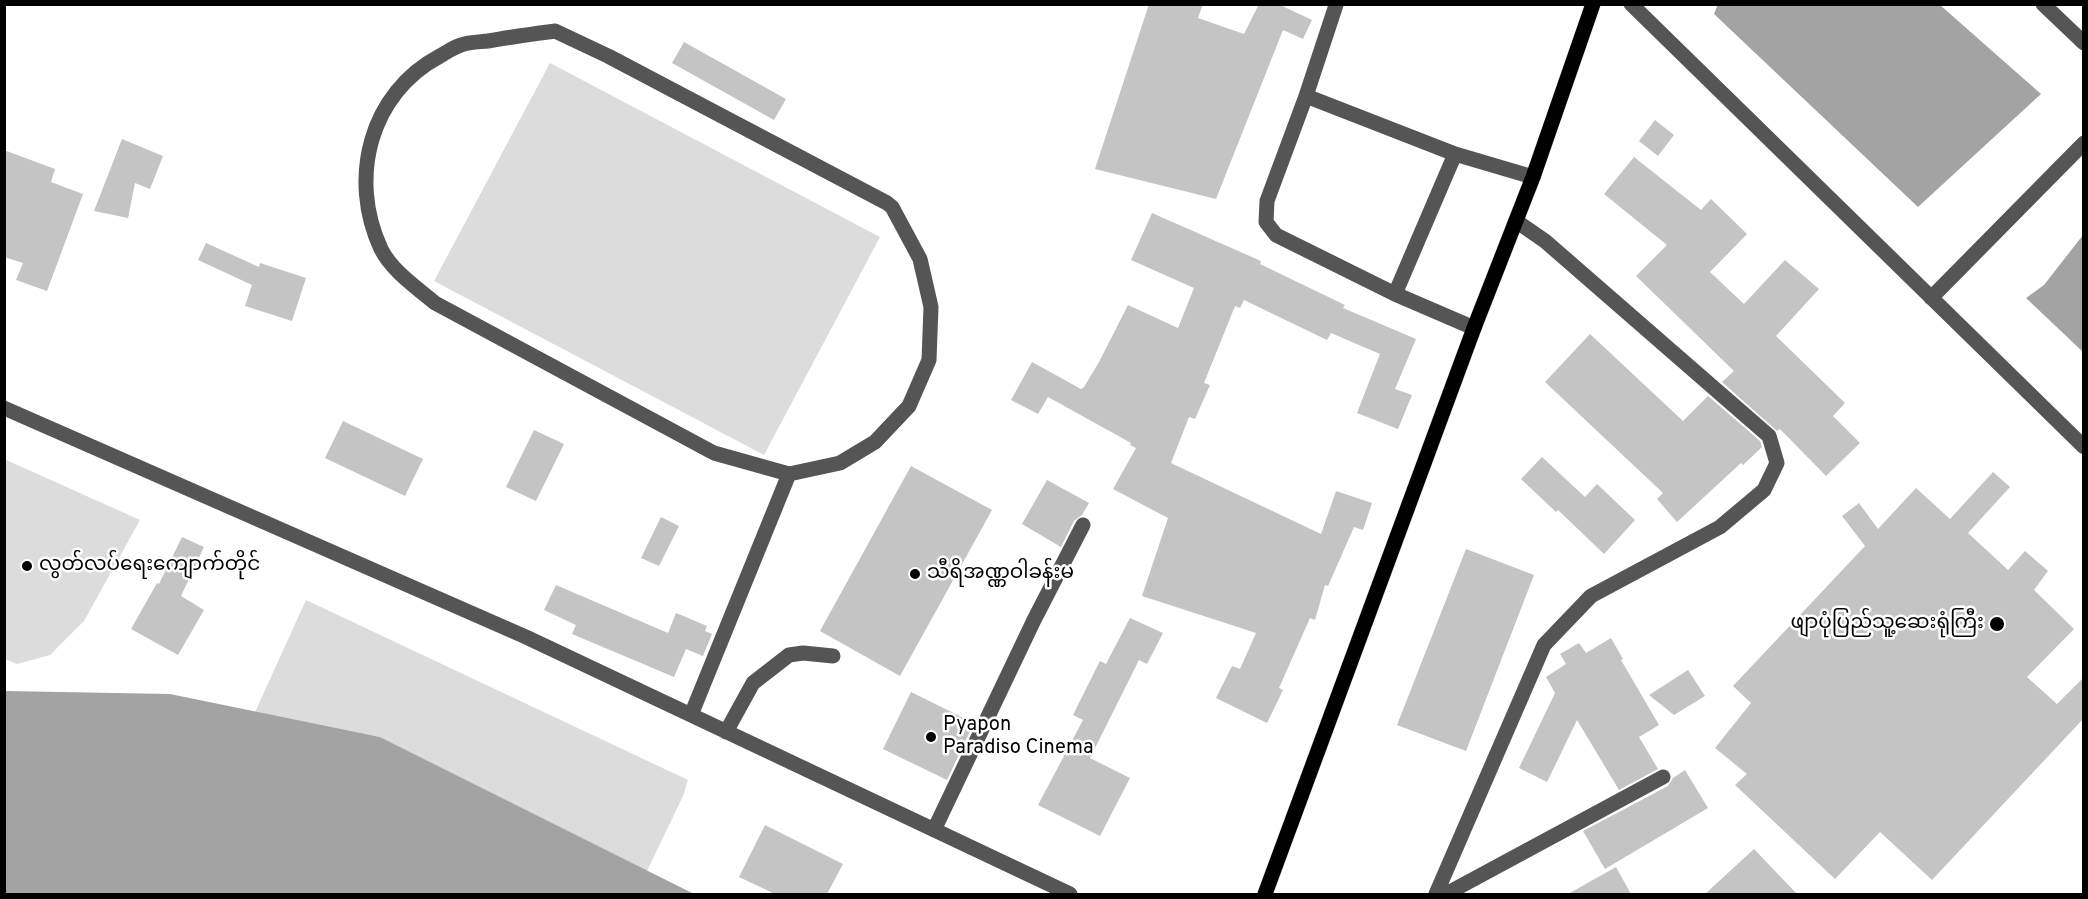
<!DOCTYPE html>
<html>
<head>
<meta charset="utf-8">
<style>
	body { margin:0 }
	#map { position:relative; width:2088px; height:899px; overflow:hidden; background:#fff; font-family:Overpass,sans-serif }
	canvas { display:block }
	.frame { position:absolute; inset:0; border:6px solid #000; pointer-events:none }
</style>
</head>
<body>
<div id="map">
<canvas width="2088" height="899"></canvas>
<div class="frame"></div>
</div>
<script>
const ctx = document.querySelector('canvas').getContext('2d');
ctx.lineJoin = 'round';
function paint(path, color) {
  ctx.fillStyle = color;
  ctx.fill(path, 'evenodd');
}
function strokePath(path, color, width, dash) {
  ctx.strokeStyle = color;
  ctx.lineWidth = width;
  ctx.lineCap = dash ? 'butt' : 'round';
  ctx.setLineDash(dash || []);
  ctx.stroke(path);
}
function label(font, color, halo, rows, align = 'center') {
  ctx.font = font + ' Overpass,"Noto Sans Myanmar",sans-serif';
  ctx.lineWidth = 5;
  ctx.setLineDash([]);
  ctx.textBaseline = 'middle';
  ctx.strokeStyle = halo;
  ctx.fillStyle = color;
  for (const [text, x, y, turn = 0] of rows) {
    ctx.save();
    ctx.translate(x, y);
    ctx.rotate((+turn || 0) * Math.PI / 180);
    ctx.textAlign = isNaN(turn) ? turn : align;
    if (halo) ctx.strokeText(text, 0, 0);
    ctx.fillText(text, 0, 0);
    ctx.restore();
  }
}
paint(new Path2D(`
	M 550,63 L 880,237 L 764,455 L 434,281 Z
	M 4,459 L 140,520 L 84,621 L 50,655 L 17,664 L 5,659 Z
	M 306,600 L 688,780 L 683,796 L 647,871 L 380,737 L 255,712 Z`), '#dcdcdc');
paint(new Path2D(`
	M 1718,4 L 1940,5 L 2041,94 L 1918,207 L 1714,14 Z
	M 2083,235 L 2083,352 L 2026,298 L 2044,285 Z
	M 5,691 L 170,694 L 380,737 L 694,894 L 5,894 Z`), '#a3a3a3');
paint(new Path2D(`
	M 1149,4 L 1203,4 L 1198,18 L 1244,34 L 1259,4 L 1278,4 L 1312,20 L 1303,39 L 1283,30 L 1216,199 L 1095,169 Z
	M 684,42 L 786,99 L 774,120 L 672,63 Z
	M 1655,120 L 1674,135 L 1658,156 L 1639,141 Z
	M 122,139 L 163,156 L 150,189 L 135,183 L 128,218 L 94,211 Z
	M 4,150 L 55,169 L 51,182 L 83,194 L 47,291 L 16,280 L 23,263 L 4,257 Z
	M 1634,157 L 1701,210 L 1711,199 L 1747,234 L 1710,272 L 1744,304 L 1785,260 L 1819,289 L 1776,336 L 1845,403 L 1833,416 L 1860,443 L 1826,476 L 1780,429 L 1777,431 L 1722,382 L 1734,371 L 1636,276 L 1667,245 L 1604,194 Z
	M 1152,213 L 1261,261 L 1260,264 L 1345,305 L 1343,308 L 1416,339 L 1395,389 L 1412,395 L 1398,429 L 1357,413 L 1380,354 L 1331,333 L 1327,340 L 1244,300 L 1240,308 L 1235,306 L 1204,383 L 1210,385 L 1195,419 L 1189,417 L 1171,463 L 1321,534 L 1336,491 L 1372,503 L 1363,530 L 1354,527 L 1328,586 L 1325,585 L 1315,620 L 1310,618 L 1279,688 L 1283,690 L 1267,723 L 1216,698 L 1232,666 L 1240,669 L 1256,633 L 1142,596 L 1168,518 L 1113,489 L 1136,448 L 1130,445 L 1131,443 L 1048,397 L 1038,414 L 1011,400 L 1032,362 L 1081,389 L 1084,387 L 1099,362 L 1128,305 L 1178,328 L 1194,288 L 1131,260 Z
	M 206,243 L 259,267 L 260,263 L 306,278 L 292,321 L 245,306 L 252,285 L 198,260 Z
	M 1590,334 L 1683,421 L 1708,396 L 1760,441 L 1762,447 L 1743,465 L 1741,463 L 1677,522 L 1657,499 L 1663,493 L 1545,382 Z
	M 343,421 L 423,459 L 405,496 L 325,458 Z
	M 534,430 L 564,444 L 536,501 L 506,487 Z
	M 1542,457 L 1585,497 L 1597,484 L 1635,520 L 1604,554 L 1558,510 L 1556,512 L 1521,479 Z
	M 911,466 L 992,510 L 900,676 L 820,631 Z
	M 1993,472 L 2010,487 L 1968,533 L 2008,570 L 2025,551 L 2048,571 L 2034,590 L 2074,629 L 2027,677 L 2057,704 L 2084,677 L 2084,718 L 1932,880 L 1880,832 L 1835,879 L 1735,785 L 1747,774 L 1715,748 L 1751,703 L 1733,686 L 1865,546 L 1842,516 L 1859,503 L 1878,529 L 1916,488 L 1950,519 Z
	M 1047,480 L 1089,503 L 1082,515 L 1074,521 L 1061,547 L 1022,524 Z
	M 661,517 L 679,526 L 659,566 L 641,558 Z
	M 182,537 L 204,547 L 181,596 L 204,610 L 178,655 L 131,629 L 157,583 L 159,584 Z
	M 1466,549 L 1534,575 L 1466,751 L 1397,725 Z
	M 556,585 L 668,633 L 676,613 L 707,626 L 705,631 L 712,634 L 703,656 L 686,649 L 674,677 L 572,634 L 576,625 L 544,610 Z
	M 1130,618 L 1163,633 L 1147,664 L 1139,660 L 1090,758 L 1130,778 L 1100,836 L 1038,805 L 1083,720 L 1073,715 L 1100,661 L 1106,664 Z
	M 1611,638 L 1623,659 L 1621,660 L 1659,725 L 1639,737 L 1658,769 L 1619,790 L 1577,720 L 1547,782 L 1519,768 L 1555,693 L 1546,677 L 1566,664 L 1560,654 L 1579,643 L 1586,653 Z
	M 1688,670 L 1705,696 L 1674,715 L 1649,695 Z
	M 911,692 L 974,723 L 947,780 L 883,749 Z
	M 1685,770 L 1708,808 L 1605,869 L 1583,831 L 1668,786 L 1673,778 Z
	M 765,825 L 843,864 L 827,894 L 775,894 L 739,877 Z
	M 1754,849 L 1797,894 L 1705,894 Z
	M 1616,867 L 1631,894 L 1568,894 Z`), '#c4c4c4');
const major = new Path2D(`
	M 1265,894 L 1474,328 L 1533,177 L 1593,4`);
strokePath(major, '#dbdbdb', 16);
strokePath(new Path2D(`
	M 1631,4 L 2084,447
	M 2043,4 L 2084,43
	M 555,31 L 608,56 L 887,203 L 892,207 L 920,259 L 931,307 L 929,360 L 909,406 L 875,442 L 840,463 L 789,474 L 714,453 L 435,303 C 417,288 392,271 381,249 C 348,178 370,93 440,56 C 447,52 454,47 461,45 C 469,42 479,42 488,41 C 510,37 533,34 555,31 Z
	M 1306,96 L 1336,5
	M 1395,294 L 1455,154
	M 1931,298 L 2084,143
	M 1474,328 L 1395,294 L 1276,235 L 1266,222 L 1267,201 L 1306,96 L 1455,154 L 1533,177
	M 4,408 L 526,637 L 1070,894
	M 691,715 L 789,474
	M 726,732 L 753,683 L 789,655 L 803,653 L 833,656
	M 934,830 L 1034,620 L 1083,525
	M 1436,894 L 1544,645 L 1591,596 L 1720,527 L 1764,490 L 1777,463 L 1769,436 L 1545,241 L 1516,221
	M 1446,894 L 1663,777`), '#555', 15);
strokePath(major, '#000', 15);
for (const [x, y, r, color] of [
	[27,566,6,"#000"],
	[915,574,6,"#000"],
	[1997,624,8,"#000"],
	[931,737,6,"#000"]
]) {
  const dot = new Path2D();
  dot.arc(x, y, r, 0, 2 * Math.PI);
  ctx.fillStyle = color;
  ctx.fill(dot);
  strokePath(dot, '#fff', 2);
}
label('20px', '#000', '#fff', [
	["လွတ်လပ်ရေးကျောက်တိုင်",39,566],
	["သီရိအဏ္ဏဝါခန်းမ",927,574],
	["ဖျာပုံပြည်သူ့ဆေးရုံကြီး",1984,624,"right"],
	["Pyapon",943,726],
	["Paradiso Cinema",943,749]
], 'left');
</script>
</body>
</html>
